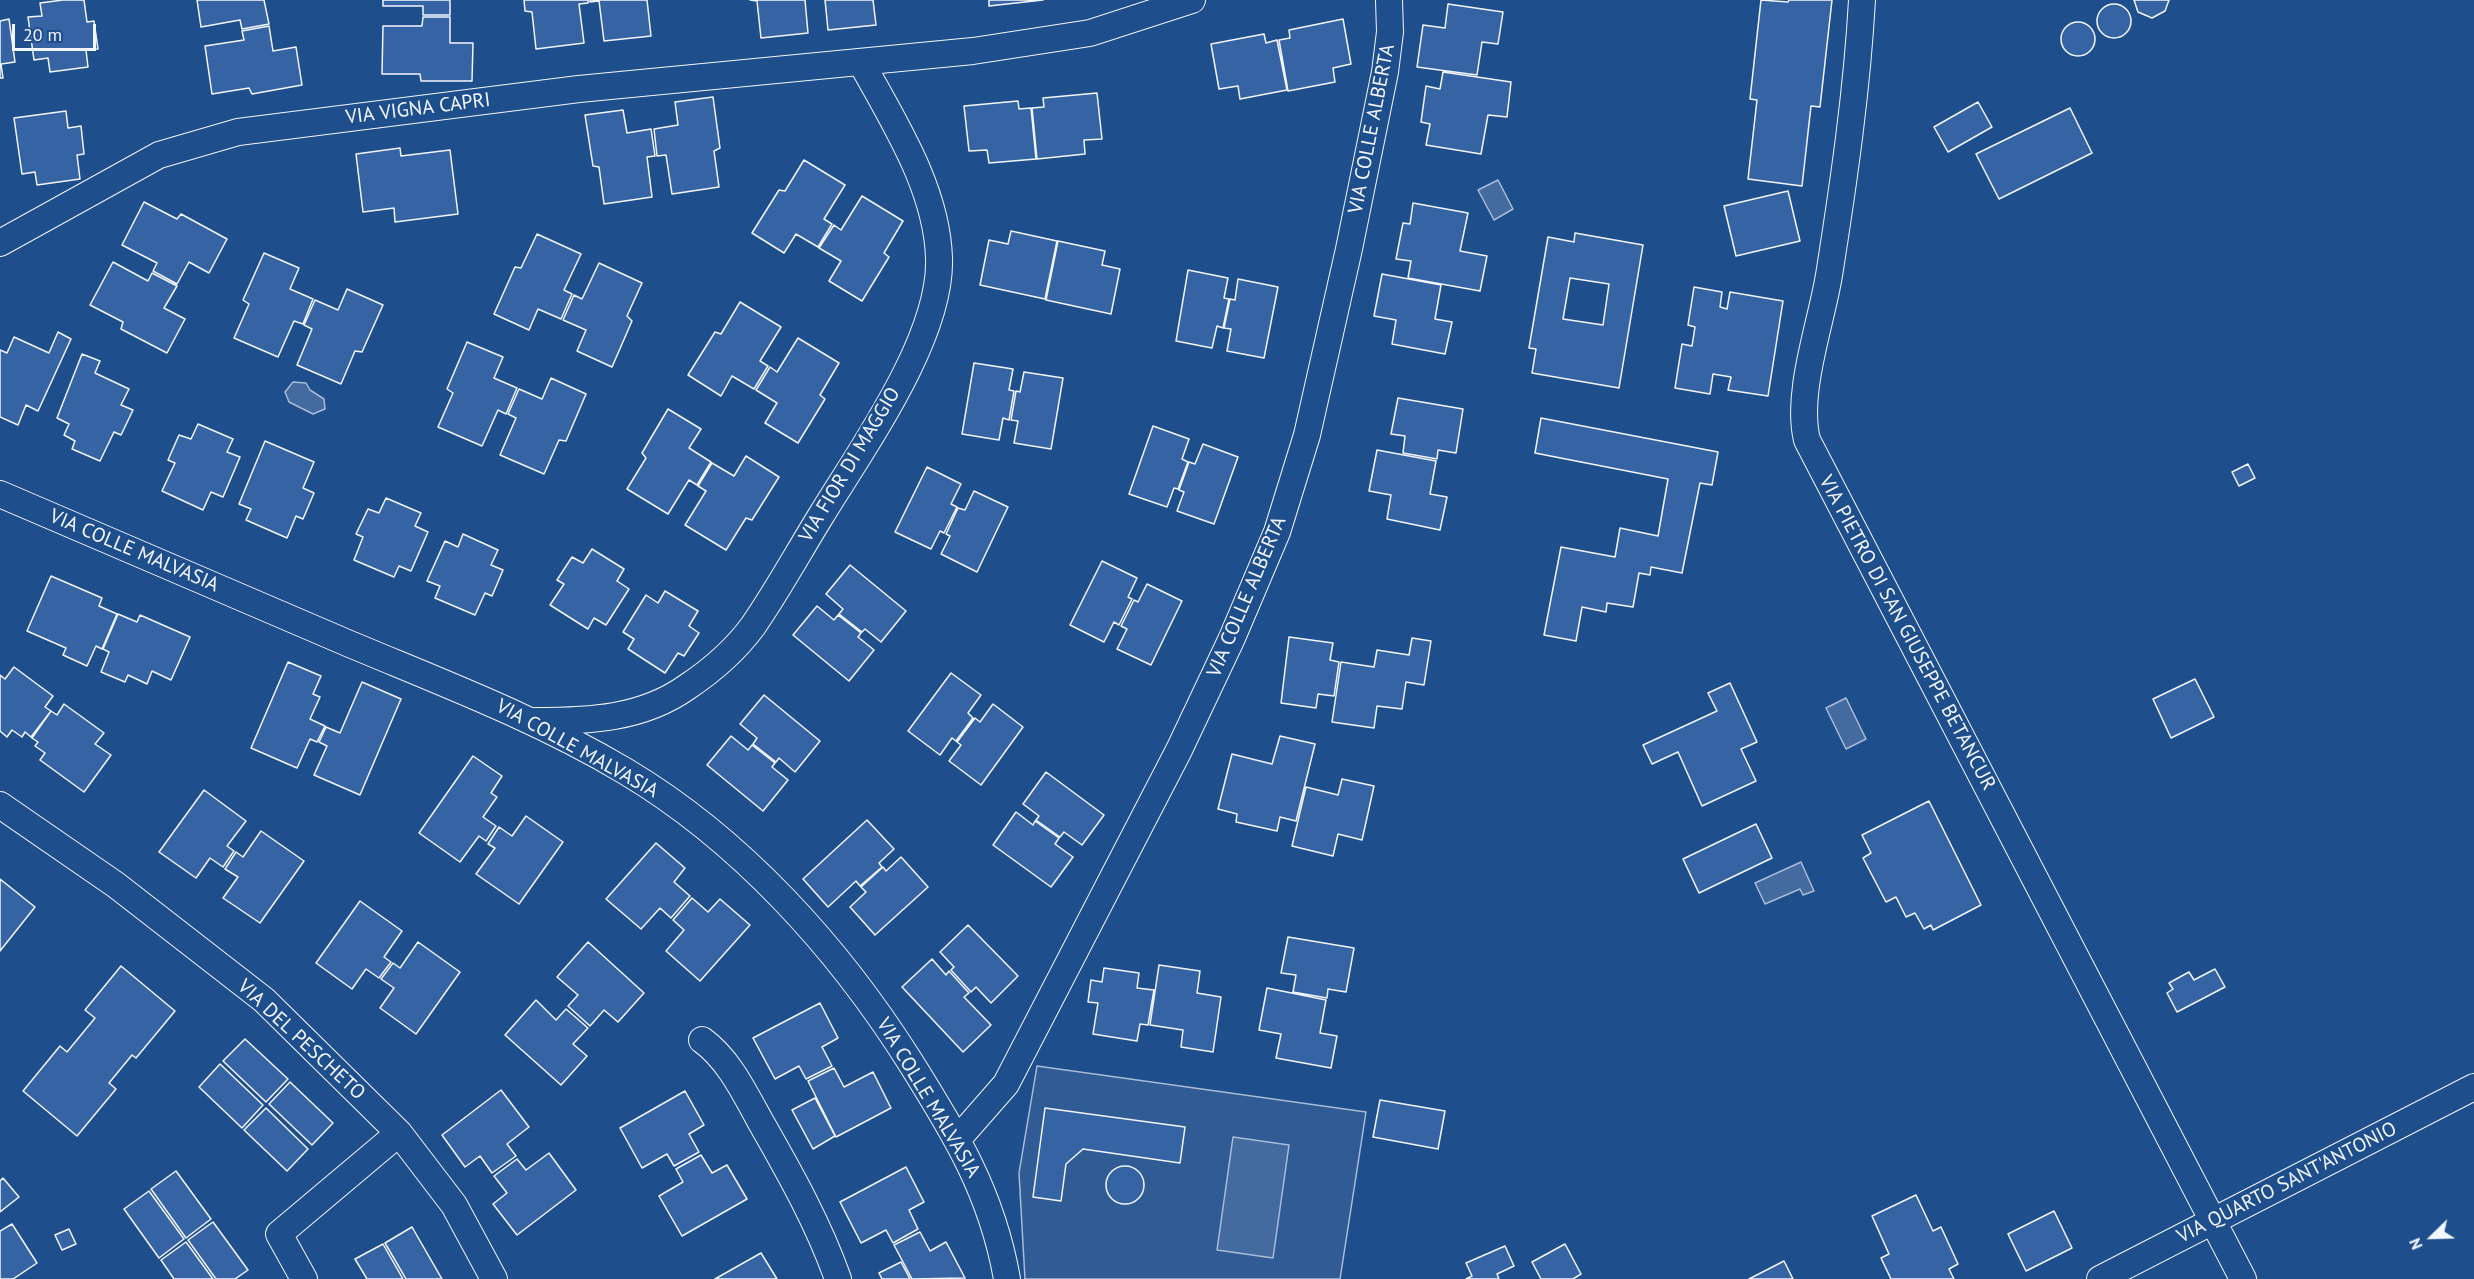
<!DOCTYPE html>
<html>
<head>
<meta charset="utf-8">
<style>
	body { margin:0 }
	#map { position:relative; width:2474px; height:1279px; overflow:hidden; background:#1f4e8c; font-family:"PT Sans",sans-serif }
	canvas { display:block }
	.north { position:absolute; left:2402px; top:1207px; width:60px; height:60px; -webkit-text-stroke:4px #1f4e8c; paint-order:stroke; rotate:247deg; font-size:16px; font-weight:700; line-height:24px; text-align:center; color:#f2f6ff }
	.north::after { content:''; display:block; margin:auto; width:21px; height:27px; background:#f2f6ff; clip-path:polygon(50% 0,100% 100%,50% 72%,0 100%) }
	.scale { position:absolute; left:12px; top:24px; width:84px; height:27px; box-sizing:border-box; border:3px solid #f2f6ff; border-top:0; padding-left:8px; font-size:18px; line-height:21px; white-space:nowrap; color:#f2f6ff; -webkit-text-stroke:4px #1f4e8c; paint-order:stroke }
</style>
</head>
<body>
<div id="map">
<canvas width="2474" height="1279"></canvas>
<div class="north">N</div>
<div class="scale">20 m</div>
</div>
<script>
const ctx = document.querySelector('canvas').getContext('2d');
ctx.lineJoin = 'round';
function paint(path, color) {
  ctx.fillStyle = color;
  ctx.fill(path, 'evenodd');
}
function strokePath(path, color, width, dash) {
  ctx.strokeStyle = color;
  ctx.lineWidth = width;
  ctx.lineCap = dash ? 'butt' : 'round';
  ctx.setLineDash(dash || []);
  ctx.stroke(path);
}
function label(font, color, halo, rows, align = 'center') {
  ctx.font = font + ' "PT Sans",sans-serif';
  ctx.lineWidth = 4.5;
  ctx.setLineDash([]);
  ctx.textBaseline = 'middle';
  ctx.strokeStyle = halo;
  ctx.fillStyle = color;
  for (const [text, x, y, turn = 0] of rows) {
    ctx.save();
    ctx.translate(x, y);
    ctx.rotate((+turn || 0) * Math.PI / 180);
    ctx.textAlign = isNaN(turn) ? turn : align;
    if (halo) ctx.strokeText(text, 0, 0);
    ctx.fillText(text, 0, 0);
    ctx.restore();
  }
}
const built = new Path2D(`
	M 1037,1066 L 1366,1112 L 1340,1279 L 1025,1279 L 1019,1173 Z`);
paint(built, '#305b95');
strokePath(built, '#a8bbd7', 1.5);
const water = new Path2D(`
	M 1498,180 L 1513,209 L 1494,220 L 1478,190 Z
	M 293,382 L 306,383 L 310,390 L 324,399 L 325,409 L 313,414 L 289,402 L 285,392 Z
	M 1846,698 L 1866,739 L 1846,749 L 1826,708 Z
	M 1801,862 L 1814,891 L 1803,895 L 1800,889 L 1765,904 L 1755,883 Z
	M 1233,1137 L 1289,1145 L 1273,1258 L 1217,1250 Z`);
paint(water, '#446ba0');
strokePath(water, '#a8bbd7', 1.5);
const building = new Path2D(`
	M 63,0 L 84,0 L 87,22 L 94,21 L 98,49 L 86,50 L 88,67 L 50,72 L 48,58 L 34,60 L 28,17 L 42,16 L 40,3 Z
	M 197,0 L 264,0 L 269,24 L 242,29 L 240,20 L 201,27 Z
	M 383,0 L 450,0 L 450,15 L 423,15 L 423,6 L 383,6 Z
	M 524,0 L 588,0 L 588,3 L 579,4 L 584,43 L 536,49 L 532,12 L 525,11 Z
	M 590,0 L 647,0 L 651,36 L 604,41 L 599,1 L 590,2 Z
	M 750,0 L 805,0 L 808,33 L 761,38 L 757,1 Z
	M 825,0 L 873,0 L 876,25 L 828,30 Z
	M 989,0 L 1043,0 L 989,6 Z
	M 1761,0 L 1788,2 L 1789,0 L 1832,0 L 1820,107 L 1811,106 L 1802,186 L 1748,179 L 1757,100 L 1750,99 Z
	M 2134,0 L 2169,0 L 2165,11 L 2152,18 L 2138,12 Z
	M 1448,4 L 1503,12 L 1498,44 L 1482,42 L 1477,75 L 1417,67 L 1423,25 L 1445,28 Z
	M2097 21a17 17 0 1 1 34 0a17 17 0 1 1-34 0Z
	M 423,17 L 450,17 L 450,43 L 473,43 L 472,81 L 421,81 L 420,74 L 382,74 L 383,26 L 422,26 Z
	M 9,19 L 15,62 L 1,64 L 3,78 L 0,78 L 0,21 Z
	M 1343,19 L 1351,64 L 1333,68 L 1335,82 L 1288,91 L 1279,40 L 1290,38 L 1289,30 Z
	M2061 39a17 17 0 1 1 34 0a17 17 0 1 1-34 0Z
	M 269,26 L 273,51 L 296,47 L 302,85 L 252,94 L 249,88 L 212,94 L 205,46 L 244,40 L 242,31 Z
	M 1264,34 L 1266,43 L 1277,40 L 1287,90 L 1240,99 L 1238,86 L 1219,89 L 1211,44 Z
	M 1443,72 L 1511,82 L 1507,117 L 1488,115 L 1481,154 L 1426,145 L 1430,124 L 1421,122 L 1426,86 L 1440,89 Z
	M 1097,93 L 1102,139 L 1084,140 L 1085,154 L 1037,159 L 1032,108 L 1044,107 L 1043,98 Z
	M 713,97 L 720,148 L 714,151 L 719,187 L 672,194 L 666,155 L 657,156 L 654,129 L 678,125 L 675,102 Z
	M 1018,101 L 1019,109 L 1031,108 L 1036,159 L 989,163 L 987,150 L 969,151 L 964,106 Z
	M 1978,102 L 1992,127 L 1948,152 L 1934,127 Z
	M 2070,108 L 2092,153 L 1999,199 L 1976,154 Z
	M 623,110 L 627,133 L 651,129 L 655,156 L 647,157 L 652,197 L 604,204 L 599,167 L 593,166 L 585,115 Z
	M 66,111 L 68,128 L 81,126 L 84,154 L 77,155 L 80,179 L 37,185 L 35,172 L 22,174 L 14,118 Z
	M 400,148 L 401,156 L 450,150 L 458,214 L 395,222 L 394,208 L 363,212 L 356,154 Z
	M 804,160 L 845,185 L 824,219 L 832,224 L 818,247 L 796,234 L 784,253 L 752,233 L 779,190 L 785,191 Z
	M 1788,191 L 1800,241 L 1736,256 L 1724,206 Z
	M 862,196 L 903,221 L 884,253 L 889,257 L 862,301 L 829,281 L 841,261 L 819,248 L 834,225 L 841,230 Z
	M 144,202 L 177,219 L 181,214 L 227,239 L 209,273 L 189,262 L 177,284 L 153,271 L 157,263 L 122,245 Z
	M 1413,203 L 1468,213 L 1460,251 L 1487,256 L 1480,291 L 1408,278 L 1411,261 L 1396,259 L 1403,223 L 1410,224 Z
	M 1011,231 L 1057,241 L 1045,299 L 980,285 L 989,240 L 1008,244 Z
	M 1575,233 L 1643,245 L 1619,388 L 1532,373 L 1536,349 L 1529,348 L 1548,237 L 1574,242 ZM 1570,278 L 1609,284 L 1603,325 L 1563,319 Z
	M 537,234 L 581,254 L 564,290 L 572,294 L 561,319 L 538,309 L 529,330 L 494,314 L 515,267 L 521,268 Z
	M 1058,241 L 1105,251 L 1102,265 L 1120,269 L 1111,314 L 1046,300 Z
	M 264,253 L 299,268 L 290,289 L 313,299 L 303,324 L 294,321 L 278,357 L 234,338 L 249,304 L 243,300 Z
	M 113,262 L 148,281 L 152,273 L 177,286 L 164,308 L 185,319 L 167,353 L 121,329 L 123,322 L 90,305 Z
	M 599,263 L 642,283 L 627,316 L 632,321 L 612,367 L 577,351 L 586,330 L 563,320 L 574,295 L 582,299 Z
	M 1188,270 L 1228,278 L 1224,298 L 1229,299 L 1223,328 L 1217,326 L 1212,348 L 1176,341 Z
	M 1382,274 L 1441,285 L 1435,319 L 1452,322 L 1445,354 L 1392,344 L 1396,320 L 1374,316 Z
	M 1238,279 L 1278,287 L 1264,358 L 1227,351 L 1231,329 L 1224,328 L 1230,299 L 1235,300 Z
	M 1694,287 L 1722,292 L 1720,307 L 1727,309 L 1730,292 L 1783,301 L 1768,396 L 1728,390 L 1731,377 L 1713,374 L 1710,394 L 1675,388 L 1682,344 L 1692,346 L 1695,327 L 1688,325 Z
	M 347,289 L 383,305 L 362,352 L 355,351 L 341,384 L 297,365 L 312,329 L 304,325 L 315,300 L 338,310 Z
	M 740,302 L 781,327 L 760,361 L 768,366 L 754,389 L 732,376 L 721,396 L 688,375 L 715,332 L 721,334 Z
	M 58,332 L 71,339 L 38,411 L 26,405 L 18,425 L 0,417 L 0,350 L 7,353 L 14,337 L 49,353 Z
	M 798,338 L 839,363 L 820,395 L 825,399 L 798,443 L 765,423 L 777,403 L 756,390 L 770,367 L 777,372 Z
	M 467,342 L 503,357 L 494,378 L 517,388 L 506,414 L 498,410 L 482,446 L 438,427 L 453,393 L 447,389 Z
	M 82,354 L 100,361 L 95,373 L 129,389 L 121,405 L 133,410 L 121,435 L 114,432 L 100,461 L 72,449 L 75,441 L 64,435 L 69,424 L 57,418 Z
	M 974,363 L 1013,369 L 1009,390 L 1014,391 L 1009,420 L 1003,418 L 999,440 L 962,434 Z
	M 1024,372 L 1063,378 L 1051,449 L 1014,443 L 1018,421 L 1011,420 L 1016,391 L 1020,392 Z
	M 551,378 L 586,394 L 566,441 L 559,440 L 544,474 L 500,455 L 516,418 L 508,414 L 519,389 L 542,399 Z
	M 1398,398 L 1463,409 L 1456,453 L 1438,450 L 1437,459 L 1403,453 L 1405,436 L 1391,434 Z
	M 668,409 L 701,429 L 689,448 L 711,462 L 697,485 L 689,480 L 668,514 L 627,489 L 646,458 L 642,453 Z
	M 1541,418 L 1718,452 L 1712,485 L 1700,483 L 1682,573 L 1651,567 L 1650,575 L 1639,573 L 1633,607 L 1607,603 L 1606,612 L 1582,607 L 1576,641 L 1544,635 L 1561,547 L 1615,557 L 1620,528 L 1658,536 L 1668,479 L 1535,453 Z
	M 198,424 L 233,439 L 227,452 L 240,457 L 223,497 L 211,492 L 203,510 L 162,491 L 175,463 L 168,460 L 179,435 L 191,439 Z
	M 1153,426 L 1189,439 L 1182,459 L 1188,462 L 1178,489 L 1174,488 L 1167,507 L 1129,494 Z
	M 265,441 L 314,462 L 303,488 L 314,493 L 303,519 L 296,516 L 287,538 L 246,520 L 251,509 L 239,504 Z
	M 1203,444 L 1238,457 L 1214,524 L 1177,511 L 1184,492 L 1179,490 L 1189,462 L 1195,464 Z
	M 1377,450 L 1436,461 L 1430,494 L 1447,497 L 1440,530 L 1387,519 L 1391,495 L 1369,491 Z
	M 746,456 L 779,477 L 752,520 L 746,518 L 726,550 L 685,525 L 706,491 L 698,486 L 712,463 L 734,476 Z
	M 2248,464 L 2255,478 L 2239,486 L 2232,472 Z
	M 927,467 L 961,484 L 951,504 L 957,507 L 944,533 L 940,531 L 931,549 L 895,532 Z
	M 974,491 L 1008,507 L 977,572 L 941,554 L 950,536 L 946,534 L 958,508 L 965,510 Z
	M 386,498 L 421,513 L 415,526 L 428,532 L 411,571 L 399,566 L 394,577 L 354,560 L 363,537 L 356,534 L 368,509 L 379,513 Z
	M 463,534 L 498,550 L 491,565 L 503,570 L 492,596 L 485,593 L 475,615 L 435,598 L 440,586 L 427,581 L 445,541 L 458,547 Z
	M 592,549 L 624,569 L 617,581 L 629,589 L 606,625 L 594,618 L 588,629 L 550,605 L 564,584 L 557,580 L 572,557 L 583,563 Z
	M 1102,561 L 1137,578 L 1128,597 L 1132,599 L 1119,625 L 1114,622 L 1104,642 L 1070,625 Z
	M 850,565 L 906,611 L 881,642 L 865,629 L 862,632 L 839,614 L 843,609 L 826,594 Z
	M 51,576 L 102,598 L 99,606 L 117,614 L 102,649 L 96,646 L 87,666 L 63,655 L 66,648 L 27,631 Z
	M 1147,584 L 1182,601 L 1151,665 L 1117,649 L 1127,629 L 1121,626 L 1134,600 L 1138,602 Z
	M 665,591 L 698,611 L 689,626 L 699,633 L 684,656 L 678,653 L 665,673 L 628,649 L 634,639 L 623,632 L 646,595 L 658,603 Z
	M 817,606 L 834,620 L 838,615 L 861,633 L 858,637 L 874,650 L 849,681 L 793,635 Z
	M 118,614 L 137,622 L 140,615 L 190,637 L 171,680 L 152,671 L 147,684 L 128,675 L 125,682 L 101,672 L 109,652 L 103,649 Z
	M 1289,637 L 1333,643 L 1330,660 L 1339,662 L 1334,696 L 1318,694 L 1316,708 L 1281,703 Z
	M 1412,638 L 1431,641 L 1424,685 L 1406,682 L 1402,709 L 1377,706 L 1374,728 L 1332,722 L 1341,662 L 1374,667 L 1377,650 L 1409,655 Z
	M 288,662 L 321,676 L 313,694 L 320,697 L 310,719 L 325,726 L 317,742 L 310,739 L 297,768 L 251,748 Z
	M 14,667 L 53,696 L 45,707 L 51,711 L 31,737 L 25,732 L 22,737 L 12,730 L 7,737 L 0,731 L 0,675 L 5,679 Z
	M 951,673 L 981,695 L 968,713 L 973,718 L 956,741 L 952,738 L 940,755 L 908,731 Z
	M 2195,679 L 2214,717 L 2171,738 L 2153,699 Z
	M 362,682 L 401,699 L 360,795 L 314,775 L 327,746 L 319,742 L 326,727 L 340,733 Z
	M 1730,683 L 1757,742 L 1741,749 L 1756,781 L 1702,806 L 1678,752 L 1652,764 L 1643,745 L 1717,711 L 1708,693 Z
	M 764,695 L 820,741 L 795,772 L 779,758 L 776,762 L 753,744 L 757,738 L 740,724 Z
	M 64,704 L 104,733 L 95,744 L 111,755 L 84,792 L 40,760 L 45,753 L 35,746 L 38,742 L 32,738 L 51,711 L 57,715 Z
	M 993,704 L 1023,727 L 981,785 L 949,761 L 961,745 L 957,742 L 975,718 L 980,722 Z
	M 731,736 L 748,750 L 752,745 L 775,763 L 772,767 L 788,780 L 763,811 L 707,765 Z
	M 1280,736 L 1315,744 L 1296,821 L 1280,817 L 1277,831 L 1236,822 L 1237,814 L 1218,809 L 1232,754 L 1272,764 Z
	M 473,756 L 502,776 L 491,793 L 497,797 L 483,817 L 496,826 L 486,841 L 479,836 L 460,862 L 419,833 Z
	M 1046,772 L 1104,815 L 1082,845 L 1064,832 L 1060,837 L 1036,820 L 1039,816 L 1023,804 Z
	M 1342,779 L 1374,786 L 1362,840 L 1338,834 L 1333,856 L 1292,846 L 1306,787 L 1338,795 Z
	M 204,790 L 246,821 L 227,846 L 234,851 L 223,867 L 210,858 L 196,878 L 159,852 Z
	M 1929,801 L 1981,905 L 1933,930 L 1931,925 L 1924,929 L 1915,913 L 1906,917 L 1896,897 L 1886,902 L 1863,858 L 1871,853 L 1862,835 Z
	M 1016,812 L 1033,825 L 1035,821 L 1059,838 L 1055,844 L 1073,857 L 1051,887 L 993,845 Z
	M 526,816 L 563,842 L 519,904 L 476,874 L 495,848 L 488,844 L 499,827 L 512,836 Z
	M 867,820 L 894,849 L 879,863 L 882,867 L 860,886 L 856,881 L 828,907 L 803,879 Z
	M 1756,824 L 1772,858 L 1699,893 L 1683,859 Z
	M 261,831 L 304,861 L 260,923 L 223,898 L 238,877 L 225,869 L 236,852 L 243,857 Z
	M 656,843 L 685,868 L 674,882 L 690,896 L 671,918 L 660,908 L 641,929 L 606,899 Z
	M 901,857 L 928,887 L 875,935 L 850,907 L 866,892 L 861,887 L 883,867 L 886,871 Z
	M 0,879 L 35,907 L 0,951 Z
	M 692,898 L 708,912 L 720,899 L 750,925 L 700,981 L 666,951 L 684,930 L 673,920 Z
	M 360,901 L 402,931 L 384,957 L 391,962 L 379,978 L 366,969 L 352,989 L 316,963 Z
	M 968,925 L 1018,976 L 991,1003 L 976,987 L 971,992 L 951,970 L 954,967 L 940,952 Z
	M 1288,937 L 1354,948 L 1346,992 L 1328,989 L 1327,998 L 1293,992 L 1296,975 L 1281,973 Z
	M 418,942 L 460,972 L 416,1034 L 380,1008 L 394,988 L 381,979 L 393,963 L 400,968 Z
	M 588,942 L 644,993 L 618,1022 L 604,1010 L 590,1026 L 568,1006 L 578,995 L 557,977 Z
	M 932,959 L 946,975 L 949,971 L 969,993 L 964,997 L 991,1025 L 963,1052 L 902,987 Z
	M 1159,965 L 1200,971 L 1197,993 L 1221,997 L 1213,1052 L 1181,1047 L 1183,1030 L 1150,1025 Z
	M 121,966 L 175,1011 L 136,1058 L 132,1055 L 109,1083 L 116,1089 L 77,1136 L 23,1091 L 60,1046 L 67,1052 L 95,1018 L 85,1010 Z
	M 1104,968 L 1139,973 L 1137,988 L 1154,990 L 1148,1025 L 1140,1024 L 1137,1041 L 1093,1034 L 1098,1003 L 1088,1002 L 1091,980 L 1102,982 Z
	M 2215,969 L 2225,987 L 2177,1012 L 2167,993 L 2173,989 L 2169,983 L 2189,972 L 2194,980 Z
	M 1267,988 L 1326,1000 L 1320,1033 L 1337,1036 L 1331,1068 L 1276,1058 L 1281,1034 L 1259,1030 Z
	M 536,1000 L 556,1020 L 566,1009 L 588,1028 L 573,1044 L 587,1056 L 561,1085 L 505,1035 Z
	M 820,1003 L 838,1038 L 822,1047 L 832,1066 L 806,1079 L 799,1066 L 775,1079 L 753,1038 Z
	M 245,1039 L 288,1079 L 266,1102 L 223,1061 Z
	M 220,1064 L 263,1105 L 242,1128 L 199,1087 Z
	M 834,1068 L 844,1087 L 873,1072 L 891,1108 L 836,1137 L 808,1081 Z
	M 290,1082 L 333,1123 L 312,1145 L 269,1104 Z
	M 501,1090 L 529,1127 L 507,1144 L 516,1156 L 492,1173 L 480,1156 L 465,1167 L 442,1135 Z
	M 685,1091 L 704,1125 L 689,1134 L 699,1152 L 674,1166 L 667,1154 L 642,1168 L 620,1128 Z
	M 815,1098 L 835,1136 L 813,1149 L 792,1110 Z
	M 1380,1100 L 1445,1111 L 1438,1149 L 1373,1137 Z
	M 266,1108 L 308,1149 L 287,1171 L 244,1130 Z
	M 1045,1108 L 1185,1127 L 1180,1163 L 1083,1149 L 1066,1164 L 1061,1201 L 1033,1197 Z
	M 549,1153 L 576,1190 L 517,1235 L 493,1204 L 507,1193 L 494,1176 L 517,1159 L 526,1170 Z
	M 701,1155 L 712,1173 L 727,1165 L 747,1199 L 682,1236 L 659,1196 L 683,1182 L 676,1169 Z
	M1106 1185a19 19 0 1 1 38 0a19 19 0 1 1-38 0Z
	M 906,1167 L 924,1202 L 909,1210 L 918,1229 L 893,1243 L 886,1230 L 861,1243 L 840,1202 Z
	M 176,1171 L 211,1219 L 186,1238 L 151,1189 Z
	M 3,1178 L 19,1197 L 0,1212 L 0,1181 Z
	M 149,1191 L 184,1239 L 159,1258 L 124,1209 Z
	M 1916,1195 L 1933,1231 L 1941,1227 L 1958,1264 L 1949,1269 L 1954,1279 L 1891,1279 L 1881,1258 L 1889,1254 L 1872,1216 Z
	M 2054,1211 L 2072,1248 L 2026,1271 L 2008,1234 Z
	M 213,1222 L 248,1270 L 235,1279 L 216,1279 L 188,1240 Z
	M 12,1224 L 37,1263 L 13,1279 L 0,1279 L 0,1231 Z
	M 412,1227 L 442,1279 L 406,1279 L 385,1243 Z
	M 69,1229 L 76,1244 L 62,1250 L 55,1235 Z
	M 920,1232 L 930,1251 L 946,1242 L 965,1278 L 912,1279 L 894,1245 Z
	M 186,1242 L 213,1279 L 174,1279 L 161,1260 Z
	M 383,1244 L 403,1279 L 367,1279 L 355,1259 Z
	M 1565,1244 L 1581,1274 L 1573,1279 L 1541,1279 L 1532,1262 Z
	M 1505,1246 L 1514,1266 L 1497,1274 L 1499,1279 L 1466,1279 L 1472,1276 L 1466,1263 Z
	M 761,1253 L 777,1279 L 715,1279 Z
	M 1784,1261 L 1793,1279 L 1749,1279 Z
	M 901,1262 L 910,1279 L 882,1279 L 879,1273 Z`);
paint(building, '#3563a3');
strokePath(building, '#f2f6ff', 1.5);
const minor = new Path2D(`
	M 1862,0 C 1857,90 1844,180 1830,269 C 1823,319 1795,391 1807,440 L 2243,1279
	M 0,243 L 159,155 L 238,132 L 579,89 L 973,51 L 1090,33 L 1192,0
	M 0,494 C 115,543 230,593 345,642 C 440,682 536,718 625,771 C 741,840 838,948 909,1060 C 955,1133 992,1193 1007,1279
	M 535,721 C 589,721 642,719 687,687 C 711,671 736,649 753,626 C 778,590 799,551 822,514 C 863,447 942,337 939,258 C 937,188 893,121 861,62
	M 0,805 L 116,885 L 264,1000 L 399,1133 L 454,1205 L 494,1279
	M 702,1040 C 730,1060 746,1096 763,1126 C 791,1175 819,1225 838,1279
	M 957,1140 L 1006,1084 L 1179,750 L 1232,638 L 1277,532 L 1307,435 L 1349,249 L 1385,72 L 1390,32 L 1389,0
	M 304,1279 L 279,1234 L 399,1133
	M 2100,1279 L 2474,1087`);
strokePath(minor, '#f2f6ff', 28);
strokePath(minor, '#1f4e8c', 26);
label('20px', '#f2f6ff', '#1f4e8c', [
	["VIA VIGNA CAPRI",418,109,-7],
	["VIA COLLE ALBERTA",1372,129,-79],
	["VIA FIOR DI MAGGIO",850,465,-59],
	["VIA COLLE MALVASIA",134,551,23],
	["VIA COLLE ALBERTA",1247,597,-67],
	["VIA PIETRO DI SAN GIUSEPPE BETANCUR",1907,633,62],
	["VIA COLLE MALVASIA",577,749,29],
	["VIA DEL PESCHETO",301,1040,43],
	["VIA COLLE MALVASIA",928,1098,59],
	["VIA QUARTO SANT'ANTONIO",2287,1183,-27]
]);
</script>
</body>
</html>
